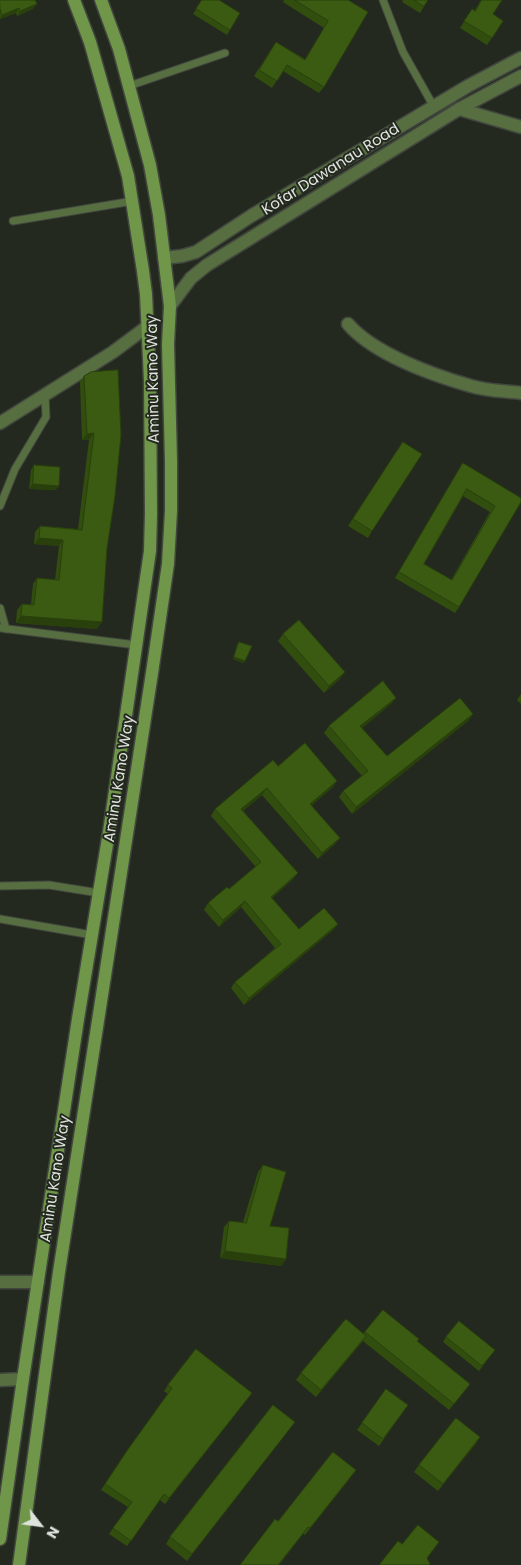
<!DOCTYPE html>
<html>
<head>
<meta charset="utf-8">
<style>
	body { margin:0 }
	#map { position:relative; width:521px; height:1565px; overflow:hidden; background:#242920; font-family:Poppins,sans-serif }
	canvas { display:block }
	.north { position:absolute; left:15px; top:1500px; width:50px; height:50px; -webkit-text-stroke:4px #242920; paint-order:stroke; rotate:120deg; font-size:14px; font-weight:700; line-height:20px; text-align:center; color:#dfe3dd }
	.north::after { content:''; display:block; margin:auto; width:18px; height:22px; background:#dfe3dd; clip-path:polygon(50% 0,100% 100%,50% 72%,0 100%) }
</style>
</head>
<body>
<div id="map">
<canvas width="521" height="1565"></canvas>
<div class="north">N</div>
</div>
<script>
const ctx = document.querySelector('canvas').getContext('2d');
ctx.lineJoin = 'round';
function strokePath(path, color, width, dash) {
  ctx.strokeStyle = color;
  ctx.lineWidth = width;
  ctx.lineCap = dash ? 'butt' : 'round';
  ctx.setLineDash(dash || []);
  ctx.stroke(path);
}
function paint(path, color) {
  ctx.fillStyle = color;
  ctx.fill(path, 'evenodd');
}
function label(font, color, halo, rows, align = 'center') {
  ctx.font = font + ' Poppins,sans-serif';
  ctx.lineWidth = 4;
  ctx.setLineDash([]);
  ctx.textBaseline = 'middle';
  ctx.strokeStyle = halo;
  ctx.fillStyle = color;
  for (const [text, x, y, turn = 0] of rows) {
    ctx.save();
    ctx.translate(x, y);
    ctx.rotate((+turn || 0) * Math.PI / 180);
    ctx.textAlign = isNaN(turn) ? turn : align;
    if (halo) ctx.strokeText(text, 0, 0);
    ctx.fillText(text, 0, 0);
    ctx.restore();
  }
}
const service = new Path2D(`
	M 383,0 L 403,52 L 434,107
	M 129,86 L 225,53
	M 13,221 L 133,201
	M 0,506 L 15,469 L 46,417 L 45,395
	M 0,608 L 6,629
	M 0,628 L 136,645
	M 0,886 L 49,885 L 99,893
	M 0,919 L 92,935`);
const minor = new Path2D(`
	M 459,109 L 521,127
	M 348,324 C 374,354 433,375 471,386 C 487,391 505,391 521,393
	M 0,423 L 113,352 L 148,326
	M 0,1282 L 38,1282
	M 0,1380 L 23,1379`);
const tertiary = new Path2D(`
	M 164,258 L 182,256 L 196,252 L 251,216 L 468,86 L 521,58
	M 170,306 L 191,278 L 207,265 L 459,109 L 521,76`);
const secondary = new Path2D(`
	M 0,1539 L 23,1379 L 78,1019 L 109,832 L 150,551 L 151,514 L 150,381 L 146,294 L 143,271 L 128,176 L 90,42 L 74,0
	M 19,1565 L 59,1272 L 152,673 L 168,564 L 171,511 L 171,461 L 168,344 L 170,306 L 159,215 L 150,165 L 119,49 L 101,0`);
strokePath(service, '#42473e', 9);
strokePath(minor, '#42473e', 15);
strokePath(tertiary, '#42473e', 15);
strokePath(secondary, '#42473e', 15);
strokePath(service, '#566e40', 7);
strokePath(minor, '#566e40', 12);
strokePath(tertiary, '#566e40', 12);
strokePath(secondary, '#70964a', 12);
paint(new Path2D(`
	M 0,0 L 33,9 L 17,16 L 16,13 L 0,19 Z
	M 202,0 L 230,30 L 227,35 L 193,14 Z
	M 284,0 L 348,0 L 324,87 L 319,93 L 283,71 L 272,88 L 254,76 L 276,42 L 305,59 L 324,28 L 283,2 Z
	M 403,0 L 428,0 L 420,13 L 402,2 Z
	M 481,0 L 502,0 L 493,14 L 503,21 L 487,45 L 460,28 L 472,9 L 475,10 Z
	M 91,372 L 107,548 L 97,629 L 16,623 L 17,610 L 22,604 L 31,604 L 33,584 L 37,578 L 55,580 L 59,546 L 34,544 L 35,532 L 40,526 L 78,529 L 89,440 L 82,440 L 80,382 L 84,376 Z
	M 398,449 L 372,531 L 368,538 L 348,526 Z
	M 463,463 L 521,498 L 459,607 L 455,613 L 395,578 ZM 463,496 L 490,512 L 451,580 L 424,564 Z
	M 34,465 L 59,486 L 55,490 L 29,489 L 31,470 Z
	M 283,634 L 340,679 L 324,693 L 278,641 Z
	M 239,642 L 245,661 L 243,663 L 233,659 L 237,645 Z
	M 521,694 L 521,704 L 517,700 Z
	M 391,704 L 362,728 L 387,756 L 473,714 L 468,721 L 352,814 L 339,797 L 343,791 L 362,776 L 324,733 L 329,726 Z
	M 278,766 L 333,787 L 312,805 L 335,844 L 318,859 L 262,795 L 243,811 L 298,873 L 293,879 L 272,898 L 299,929 L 338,924 L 333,930 L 244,1005 L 231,988 L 235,982 L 275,948 L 241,907 L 219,927 L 204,910 L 208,903 L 229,889 L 256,867 L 211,816 L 215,809 Z
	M 263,1165 L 270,1226 L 286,1259 L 281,1266 L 220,1258 L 224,1227 L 229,1221 L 243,1222 L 258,1172 Z
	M 383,1310 L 417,1341 L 470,1384 L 449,1410 L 363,1341 L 316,1397 L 296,1380 L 301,1373 L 363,1334 Z
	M 446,1337 L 495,1350 L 479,1371 L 443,1342 Z
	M 168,1385 L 252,1393 L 165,1504 L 160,1500 L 127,1546 L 109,1534 L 128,1507 L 101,1490 L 125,1453 L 168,1394 L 164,1391 Z
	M 386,1389 L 408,1405 L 379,1446 L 357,1430 Z
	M 290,1428 L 187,1561 L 166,1544 L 170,1537 Z
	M 480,1437 L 438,1491 L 414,1472 L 419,1465 Z
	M 351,1477 L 305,1535 L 303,1534 L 279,1565 L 240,1565 L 278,1521 Z`), '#324e0f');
paint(new Path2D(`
	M 37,4 L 33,9 L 17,16 L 20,11 Z
	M 19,8 L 16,13 L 0,19 L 2,15 Z
	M 94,433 L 89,440 L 82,440 L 87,434 Z
	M 33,484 L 59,486 L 55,490 L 29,489 Z
	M 39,538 L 63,540 L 59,546 L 34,544 Z
	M 21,616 L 102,622 L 97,629 L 16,623 Z
	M 234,657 L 245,661 L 243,663 L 233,659 Z
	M 345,672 L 340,679 L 324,693 L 329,686 Z
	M 396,698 L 391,704 L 356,733 L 360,726 Z
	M 473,714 L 468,721 L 352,814 L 356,807 Z
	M 337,781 L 333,787 L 306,810 L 310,804 Z
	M 267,788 L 262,795 L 237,816 L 241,809 Z
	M 340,838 L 335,844 L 318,859 L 322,853 Z
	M 298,873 L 293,879 L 267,903 L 271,897 Z
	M 245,901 L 241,907 L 219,927 L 223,920 Z
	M 338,924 L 333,930 L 244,1005 L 249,998 Z
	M 225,1251 L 286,1259 L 281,1266 L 220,1258 Z
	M 366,1336 L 361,1343 L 316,1397 L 321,1390 Z
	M 480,1437 L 476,1444 L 438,1491 L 443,1484 Z
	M 356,1470 L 351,1477 L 305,1535 L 310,1528 Z`), '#29400c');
const building = new Path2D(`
	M 0,0 L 35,0 L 37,4 L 20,11 L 19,8 L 2,15 L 0,9 Z
	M 202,0 L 219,0 L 240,13 L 230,30 L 196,9 Z
	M 295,0 L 348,0 L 368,12 L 324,87 L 287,65 L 277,81 L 259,70 L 276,42 L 305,60 L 328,21 Z
	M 414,0 L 428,0 L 424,6 Z
	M 482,0 L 502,0 L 493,14 L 503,21 L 492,38 L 464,21 L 472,9 L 475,11 Z
	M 118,370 L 121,435 L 115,496 L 107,548 L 102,622 L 21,616 L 22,604 L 34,605 L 37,578 L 59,580 L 63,540 L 39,538 L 40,526 L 82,530 L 94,433 L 87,434 L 84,376 L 91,372 Z
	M 403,442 L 422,454 L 372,531 L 353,519 Z
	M 463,463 L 521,498 L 521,502 L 459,607 L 399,572 ZM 467,489 L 495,506 L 452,580 L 424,564 Z
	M 34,465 L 60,467 L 59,486 L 33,484 Z
	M 299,620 L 345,672 L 329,686 L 283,634 Z
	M 239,642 L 252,646 L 245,661 L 234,657 Z
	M 383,681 L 396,698 L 360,726 L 387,756 L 460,698 L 473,714 L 356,807 L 343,791 L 368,771 L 329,726 Z
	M 305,743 L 337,781 L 310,804 L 340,838 L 322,853 L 267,788 L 241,809 L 298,873 L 271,897 L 299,929 L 324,908 L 338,924 L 249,998 L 235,982 L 281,944 L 245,901 L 223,920 L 208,903 L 227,887 L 229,889 L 261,862 L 215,809 L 273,760 L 278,766 Z
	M 263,1165 L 286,1172 L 270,1226 L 289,1228 L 286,1259 L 225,1251 L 229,1221 L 246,1223 Z
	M 383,1310 L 419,1339 L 417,1341 L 470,1384 L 454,1404 L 365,1332 Z
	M 346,1319 L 366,1336 L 321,1390 L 301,1373 Z
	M 459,1321 L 495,1350 L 482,1366 L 446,1337 Z
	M 196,1349 L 252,1393 L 169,1498 L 164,1494 L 131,1541 L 113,1528 L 132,1502 L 105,1484 L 129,1448 L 172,1388 L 168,1385 Z
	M 386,1389 L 408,1405 L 383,1439 L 362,1423 Z
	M 273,1405 L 295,1422 L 192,1554 L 170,1537 Z
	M 456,1418 L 480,1437 L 443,1484 L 419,1465 Z
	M 333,1452 L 356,1470 L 310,1528 L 308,1527 L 278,1565 L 240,1565 L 275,1519 L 278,1521 Z
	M 418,1525 L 439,1542 L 427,1558 L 430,1564 L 429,1565 L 379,1565 L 398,1541 L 402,1544 Z`);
paint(building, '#3a5b11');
strokePath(building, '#29400c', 1);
label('15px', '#dfe3dd', '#242920', [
	["Kofar Dawanau Road",331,170,-32],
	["Aminu Kano Way",154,379,-91],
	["Aminu Kano Way",120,779,-81],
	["Aminu Kano Way",56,1179,-81]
]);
</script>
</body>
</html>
